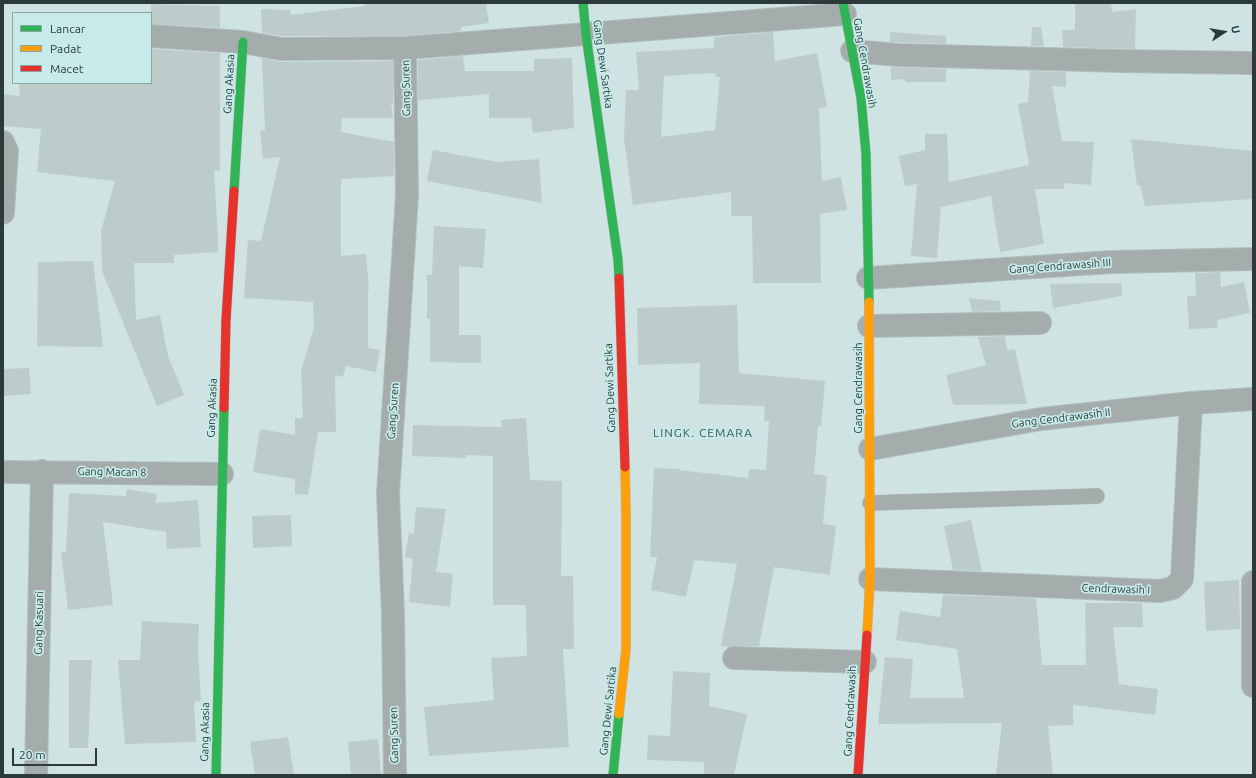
<!DOCTYPE html>
<html>
<head>
<meta charset="utf-8">
<style>
	body { margin:0 }
	#map { position:relative; width:1256px; height:778px; overflow:hidden; background:#cfe3e2; font-family:Ubuntu,sans-serif }
	canvas { display:block }
	.frame { position:absolute; inset:0; border:4px solid #2c3b3a; pointer-events:none }
	.legend { position:absolute; left:12px; top:12px; width:140px; height:72px; box-sizing:border-box; background:#c7ebea; border:1px solid #89a5a4; margin:0; padding:5px 7px; list-style:none; font-size:12px; color:#2c3b3a }
	.legend li { display:flex; align-items:center; gap:8px; height:20px }
	.legend b { width:20px; border:1px solid #89a5a4 }
	.north { position:absolute; left:1204px; top:12px; width:40px; height:40px; -webkit-text-stroke:3px #c7ebea; paint-order:stroke; rotate:78deg; font-size:11px; font-weight:700; line-height:16px; text-align:center; color:#2c3b3a }
	.north::after { content:''; display:block; margin:auto; width:14px; height:18px; background:#2c3b3a; clip-path:polygon(50% 0,100% 100%,50% 72%,0 100%) }
	.scale { position:absolute; left:12px; top:748px; width:85px; height:18px; box-sizing:border-box; border:2px solid #2c3b3a; border-top:0; padding-left:5px; font-size:12px; line-height:14px; white-space:nowrap; color:#2c3b3a; -webkit-text-stroke:3px #c7ebea; paint-order:stroke }
</style>
</head>
<body>
<div id="map">
<canvas width="1256" height="778"></canvas>
<div class="frame"></div>
<ul class="legend">
<li><b style="height:5px;background:#30b455"></b>Lancar</li>
<li><b style="height:5px;background:#ff9f0a"></b>Padat</li>
<li><b style="height:5px;background:#e5322d"></b>Macet</li>
</ul>
<div class="north">U</div>
<div class="scale">20 m</div>
</div>
<script>
const ctx = document.querySelector('canvas').getContext('2d');
ctx.lineJoin = 'round';
function paint(path, color) {
  ctx.fillStyle = color;
  ctx.fill(path, 'evenodd');
}
function strokePath(path, color, width, dash) {
  ctx.strokeStyle = color;
  ctx.lineWidth = width;
  ctx.lineCap = dash ? 'butt' : 'round';
  ctx.setLineDash(dash || []);
  ctx.stroke(path);
}
function label(font, color, halo, rows, align = 'center') {
  ctx.font = font + ' Ubuntu,sans-serif';
  ctx.lineWidth = 3.5;
  ctx.setLineDash([]);
  ctx.textBaseline = 'middle';
  ctx.strokeStyle = halo;
  ctx.fillStyle = color;
  for (const [text, x, y, turn = 0] of rows) {
    ctx.save();
    ctx.translate(x, y);
    ctx.rotate((+turn || 0) * Math.PI / 180);
    ctx.textAlign = isNaN(turn) ? turn : align;
    if (halo) ctx.strokeText(text, 0, 0);
    ctx.fillText(text, 0, 0);
    ctx.restore();
  }
}
paint(new Path2D(`
	M 364,3 L 486,3 L 489,23 L 461,27 L 461,31 L 404,36 L 282,36 L 262,33 L 261,9 L 291,10 L 290,15 L 365,6 Z
	M 1075,3 L 1111,3 L 1112,12 L 1136,9 L 1135,49 L 1063,47 L 1062,30 L 1075,30 Z
	M 151,4 L 220,6 L 220,28 L 151,24 Z
	M 1032,27 L 1041,27 L 1044,46 L 1031,46 Z
	M 773,32 L 775,61 L 817,53 L 827,107 L 819,108 L 822,181 L 841,177 L 847,210 L 820,214 L 821,283 L 753,283 L 752,216 L 731,216 L 731,192 L 633,205 L 624,139 L 626,90 L 639,90 L 636,52 L 714,48 L 714,37 ZM 715,73 L 716,77 L 720,77 L 715,130 L 661,137 L 664,76 Z
	M 890,32 L 946,36 L 946,44 L 890,42 Z
	M 151,49 L 220,53 L 220,171 L 214,171 L 218,239 L 218,252 L 174,255 L 174,263 L 134,263 L 136,320 L 160,315 L 168,356 L 184,395 L 157,406 L 102,271 L 101,231 L 115,181 L 37,172 L 41,129 L 3,126 L 4,94 L 20,96 L 19,83 L 151,83 Z
	M 463,56 L 465,71 L 534,71 L 534,59 L 572,58 L 574,128 L 533,133 L 531,118 L 489,118 L 489,94 L 418,100 L 418,60 Z
	M 262,58 L 281,62 L 393,61 L 393,103 L 391,103 L 393,118 L 342,118 L 341,132 L 394,142 L 394,176 L 341,179 L 341,256 L 366,254 L 369,290 L 368,290 L 368,348 L 380,350 L 376,372 L 346,366 L 343,377 L 335,375 L 336,432 L 318,432 L 308,495 L 295,494 L 295,479 L 253,472 L 260,429 L 295,435 L 295,418 L 303,418 L 301,371 L 314,327 L 313,302 L 244,298 L 248,240 L 261,241 L 280,157 L 263,159 L 260,131 L 265,130 Z
	M 891,67 L 946,69 L 946,82 L 905,82 L 905,79 L 891,80 Z
	M 1030,71 L 1066,72 L 1066,87 L 1052,86 L 1062,141 L 1094,142 L 1091,185 L 1064,183 L 1064,189 L 1035,189 L 1044,244 L 1000,252 L 991,196 L 941,207 L 937,258 L 911,256 L 917,184 L 905,186 L 899,156 L 925,150 L 925,134 L 947,134 L 949,182 L 1029,165 L 1018,104 L 1028,102 Z
	M 1131,139 L 1253,151 L 1253,199 L 1145,206 L 1140,185 L 1137,185 Z
	M 433,150 L 497,162 L 539,159 L 542,203 L 427,181 Z
	M 434,226 L 486,229 L 483,268 L 459,266 L 459,335 L 481,335 L 481,363 L 430,362 L 430,319 L 427,319 L 427,275 L 432,275 Z
	M 93,261 L 103,347 L 37,346 L 38,262 Z
	M 1220,272 L 1221,287 L 1244,282 L 1250,313 L 1217,320 L 1218,328 L 1189,329 L 1187,296 L 1196,296 L 1195,273 Z
	M 1121,283 L 1122,296 L 1053,308 L 1050,284 Z
	M 969,298 L 1000,301 L 1001,311 L 972,312 Z
	M 737,305 L 739,373 L 825,381 L 821,426 L 818,426 L 814,474 L 827,476 L 823,524 L 836,526 L 830,575 L 774,567 L 759,646 L 734,646 L 728,647 L 721,646 L 737,564 L 694,560 L 686,597 L 651,590 L 657,557 L 650,557 L 654,468 L 679,469 L 679,470 L 748,478 L 749,469 L 766,470 L 769,421 L 764,421 L 765,406 L 699,404 L 700,363 L 638,365 L 637,308 Z
	M 1005,336 L 1007,350 L 1015,349 L 1027,404 L 953,405 L 946,375 L 986,365 L 978,337 Z
	M 29,368 L 31,394 L 3,396 L 3,369 Z
	M 526,418 L 530,480 L 562,481 L 561,576 L 573,576 L 574,649 L 563,649 L 569,747 L 429,756 L 424,707 L 494,700 L 491,658 L 527,656 L 526,605 L 493,605 L 493,456 L 466,455 L 466,458 L 412,456 L 413,425 L 502,427 L 501,420 Z
	M 127,489 L 157,494 L 155,503 L 198,500 L 201,547 L 167,549 L 166,532 L 103,522 L 113,605 L 68,610 L 61,552 L 66,552 L 69,493 L 126,496 Z
	M 416,507 L 446,509 L 436,572 L 453,574 L 450,607 L 409,602 L 413,559 L 405,557 L 409,533 L 414,534 Z
	M 291,515 L 292,546 L 253,548 L 252,516 Z
	M 971,520 L 982,571 L 953,570 L 944,526 Z
	M 1239,580 L 1240,629 L 1206,631 L 1204,582 Z
	M 943,595 L 1036,598 L 1042,665 L 1086,665 L 1085,603 L 1142,603 L 1143,627 L 1113,627 L 1119,684 L 1158,689 L 1155,715 L 1073,705 L 1073,725 L 1048,726 L 1053,775 L 996,775 L 1002,723 L 878,724 L 885,657 L 913,659 L 910,698 L 964,698 L 957,649 L 896,640 L 900,611 L 940,617 Z
	M 142,621 L 199,624 L 198,651 L 201,701 L 194,702 L 196,742 L 125,744 L 118,660 L 140,660 Z
	M 69,660 L 92,660 L 88,748 L 69,748 Z
	M 673,671 L 710,673 L 709,706 L 747,714 L 734,775 L 704,775 L 704,762 L 647,760 L 648,735 L 670,736 Z
	M 288,737 L 294,775 L 255,775 L 250,742 Z
	M 378,739 L 381,775 L 351,775 L 348,742 Z`), '#bdccca');
const lane = new Path2D(`
	M 870,503 L 1097,496`);
const street = new Path2D(`
	M 151,36 L 243,42 L 281,49 L 405,48 L 845,14
	M 852,51 L 898,55 L 1122,61 L 1253,63
	M 3,142 L 7,151 L 3,213
	M 868,278 L 1112,262 L 1253,259
	M 869,326 L 1040,323
	M 870,449 L 1041,419 L 1191,403 L 1253,399
	M 3,472 L 222,474
	M 870,579 L 1160,591 L 1173,588 L 1182,579 L 1191,403
	M 1253,582 L 1253,686
	M 734,658 L 865,662
	M 36,775 L 42,471
	M 395,775 L 393,614 L 388,494 L 407,195 L 405,48`);
const fast = new Path2D(`
	M 583,3 L 586,35 L 618,260 L 619,278
	M 843,3 L 861,98 L 866,154 L 869,302
	M 234,191 L 243,42
	M 216,775 L 224,408
	M 613,775 L 619,714`);
const slow = new Path2D(`
	M 867,635 L 870,579 L 869,302
	M 619,714 L 626,649 L 626,513 L 625,467`);
const jam = new Path2D(`
	M 619,278 L 625,467
	M 224,408 L 226,320 L 234,191
	M 858,775 L 867,635`);
strokePath(lane, '#b0c0bf', 16);
strokePath(street, '#b0c0bf', 24);
strokePath(fast, '#b0c0bf', 10);
strokePath(slow, '#b0c0bf', 10);
strokePath(jam, '#b0c0bf', 10);
strokePath(lane, '#a5acac', 15);
strokePath(street, '#a5acac', 22);
strokePath(fast, '#30b455', 9);
strokePath(slow, '#ff9f0a', 9);
strokePath(jam, '#e5322d', 9);
label('11px', '#2c3b3a', '#c7ebea', [
	["Gang Cendrawasih",865,63,80],
	["Gang Dewi Sartika",603,64,82],
	["Gang Akasia",229,84,-87],
	["Gang Suren",406,88,-91],
	["Gang Cendrawasih III",1060,266,-4],
	["Gang Dewi Sartika",610,388,-92],
	["Gang Cendrawasih",858,388,-90],
	["Gang Akasia",212,408,-88],
	["Gang Suren",393,411,-86],
	["Gang Cendrawasih II",1061,418,-7],
	["Gang Macan 8",112,472,1],
	["Cendrawasih I",1116,589,2],
	["Gang Kasuari",39,623,-89],
	["Gang Dewi Sartika",608,711,-84],
	["Gang Cendrawasih",850,711,-87],
	["Gang Akasia",205,732,-89],
	["Gang Suren",394,735,-91]
]);
ctx.letterSpacing = '1px';
label('12px', '#395959', '#c7ebea', [
	["LINGK. CEMARA",703,433]
]);
ctx.letterSpacing = '0px';
</script>
</body>
</html>
